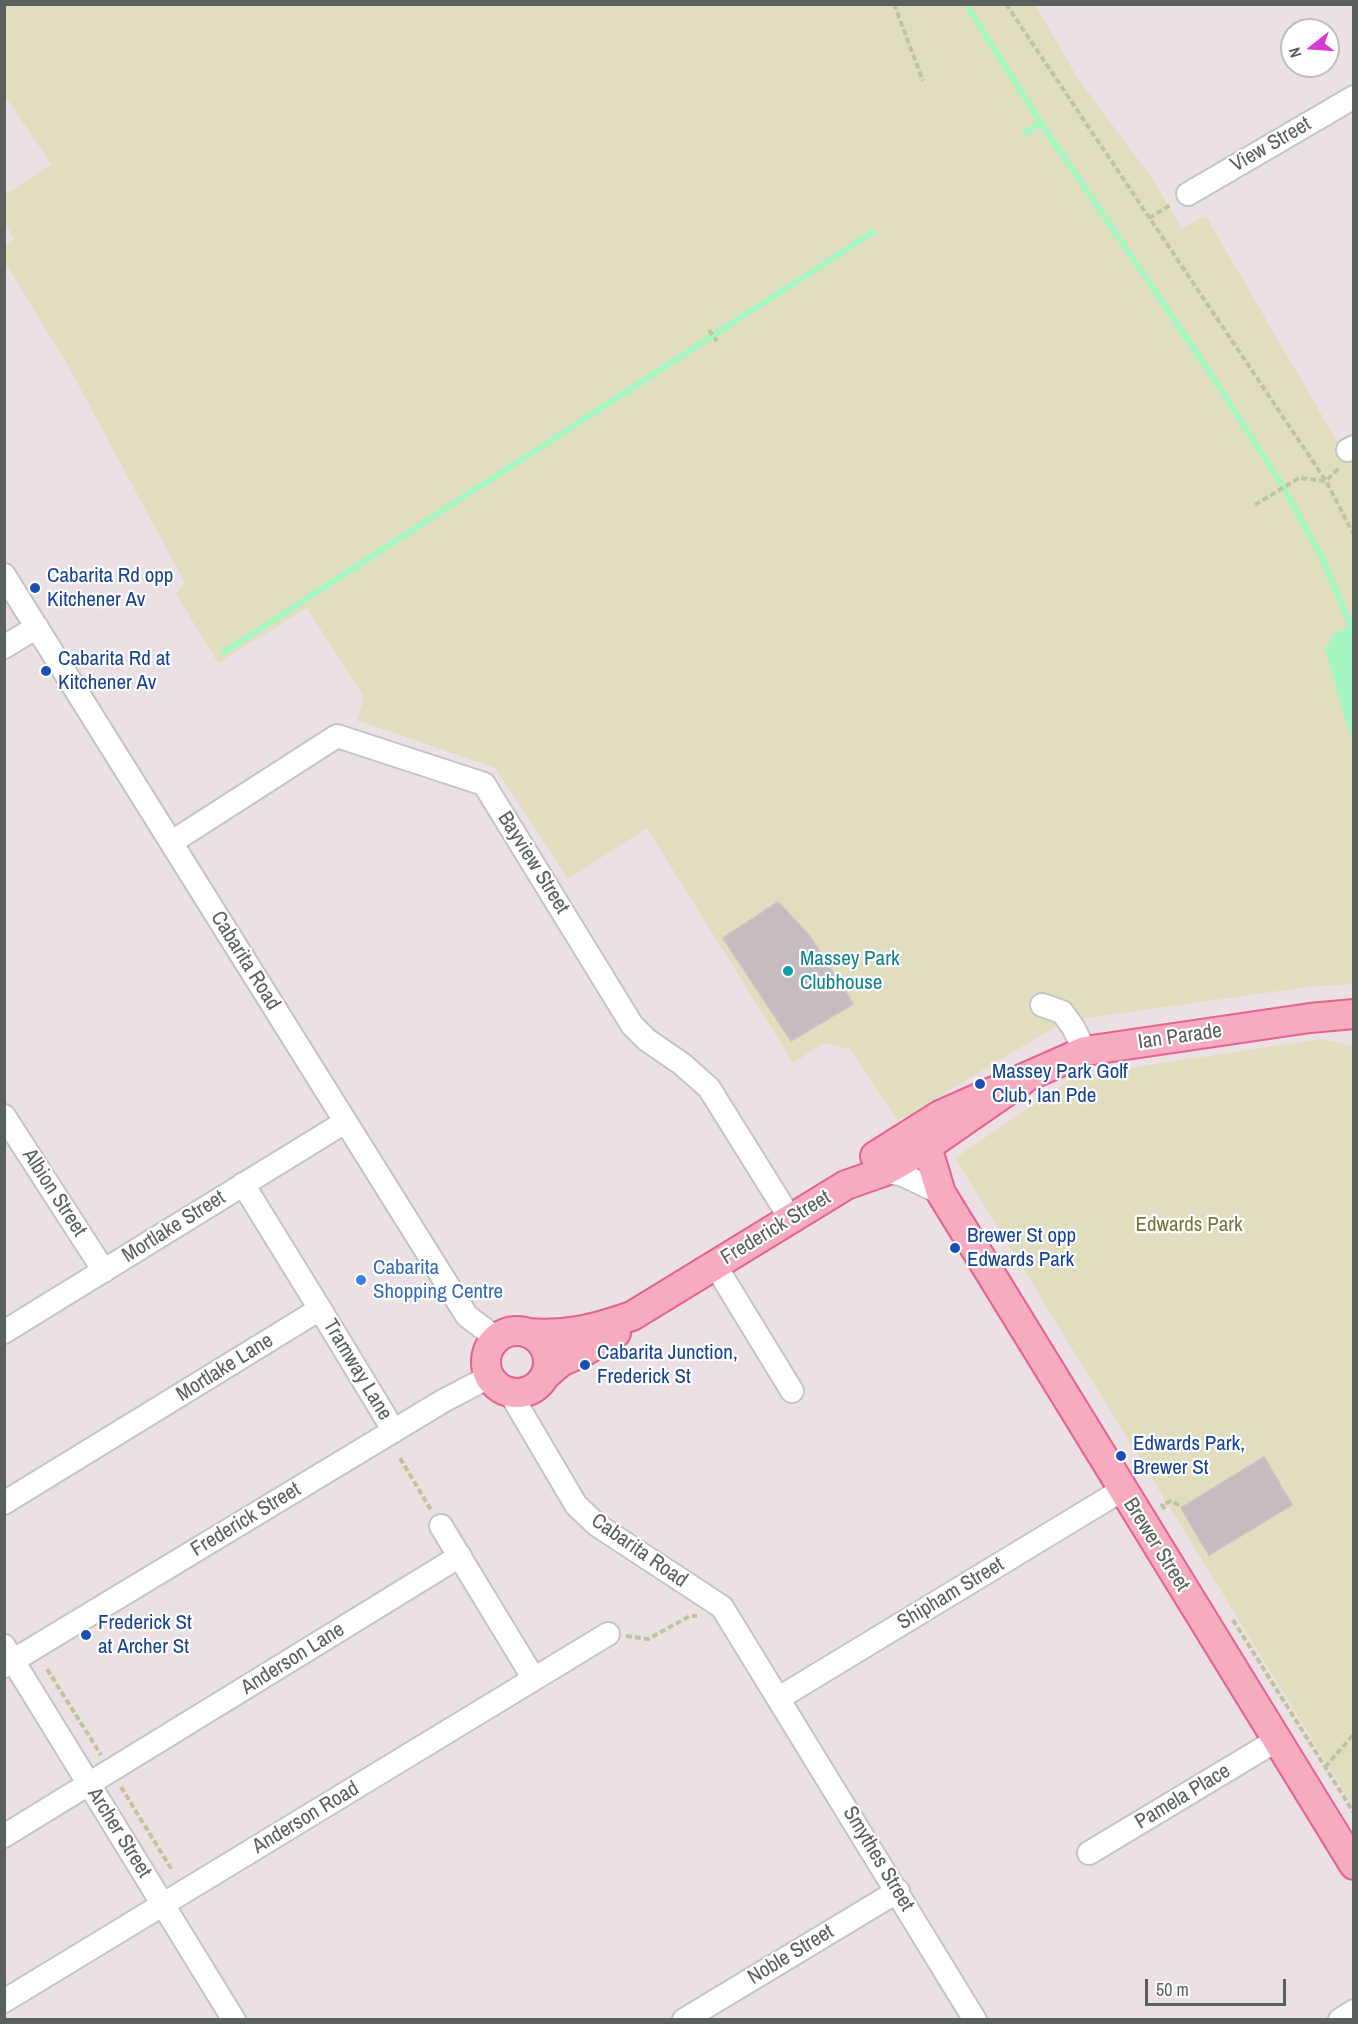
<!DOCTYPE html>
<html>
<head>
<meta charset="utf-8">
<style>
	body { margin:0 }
	#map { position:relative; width:1358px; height:2024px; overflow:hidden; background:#ebe1e4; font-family:"Archivo Narrow",sans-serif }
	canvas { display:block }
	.frame { position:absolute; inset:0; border:6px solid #5a615d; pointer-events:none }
	.north { position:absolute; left:1280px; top:18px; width:60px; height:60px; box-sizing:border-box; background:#fff; border:2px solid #bdc0be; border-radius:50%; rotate:253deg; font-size:16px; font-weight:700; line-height:24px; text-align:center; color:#5a615d }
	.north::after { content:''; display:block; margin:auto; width:21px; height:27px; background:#d63bd7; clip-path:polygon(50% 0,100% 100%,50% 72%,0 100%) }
	.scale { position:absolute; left:1145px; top:1979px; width:141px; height:27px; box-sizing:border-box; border:3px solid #5a615d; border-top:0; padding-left:8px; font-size:18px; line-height:21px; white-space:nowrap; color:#5a615d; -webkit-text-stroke:4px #fff; paint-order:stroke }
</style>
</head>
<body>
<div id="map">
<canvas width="1358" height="2024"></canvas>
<div class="frame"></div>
<div class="north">N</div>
<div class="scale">50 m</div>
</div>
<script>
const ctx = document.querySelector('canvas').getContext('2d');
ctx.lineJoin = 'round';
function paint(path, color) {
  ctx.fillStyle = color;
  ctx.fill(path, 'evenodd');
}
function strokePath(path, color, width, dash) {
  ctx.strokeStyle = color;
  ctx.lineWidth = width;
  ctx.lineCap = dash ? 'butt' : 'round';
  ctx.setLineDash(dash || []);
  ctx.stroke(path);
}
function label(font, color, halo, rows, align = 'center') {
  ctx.font = font + ' "Archivo Narrow",sans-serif';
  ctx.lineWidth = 4.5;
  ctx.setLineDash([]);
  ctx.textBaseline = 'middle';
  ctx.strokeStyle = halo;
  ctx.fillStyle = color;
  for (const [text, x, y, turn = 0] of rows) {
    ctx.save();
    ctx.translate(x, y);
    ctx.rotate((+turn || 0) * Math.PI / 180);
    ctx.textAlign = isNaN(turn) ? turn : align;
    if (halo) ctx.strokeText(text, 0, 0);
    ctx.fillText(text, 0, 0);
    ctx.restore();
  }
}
paint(new Path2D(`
	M 5,5 L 1035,5 L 1079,80 L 1154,181 L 1182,228 L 1206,216 L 1353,469 L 1353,984 L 1308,987 L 1065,1021 L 898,1121 L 850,1049 L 824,1043 L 793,1063 L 647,828 L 568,879 L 495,768 L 357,720 L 364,697 L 307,608 L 218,663 L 176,594 L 185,583 L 66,362 L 5,263 L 5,245 L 14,239 L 5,223 L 5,195 L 51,164 L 5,96 Z
	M 1321,1039 L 1353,1046 L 1353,1806 L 955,1158 L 1076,1076 Z`), '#e1dec0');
paint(new Path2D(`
	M 1351,626 L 1354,626 L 1354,733 L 1349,733 L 1325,649 L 1336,632 Z`), '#a6f6c2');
strokePath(new Path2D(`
	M 966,4 L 1041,123 L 1211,374 L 1285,490 L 1322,558 L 1354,633
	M 1025,133 L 1041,123
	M 224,652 L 873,232`), '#a6f6c2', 6);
const building = new Path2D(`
	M 778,902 L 809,935 L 853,1004 L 791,1041 L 723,938 Z
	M 1264,1457 L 1292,1505 L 1209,1555 L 1181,1508 Z`);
paint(building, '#c4bcbf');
strokePath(building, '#cfc0c6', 1.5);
const minor = new Path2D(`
	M 1188,194 L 1354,97
	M 1348,450 L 1354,447
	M 4,575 L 467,1316 L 496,1338
	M 4,647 L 37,627
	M 172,842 L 337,736 L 484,784 L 632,1025 L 647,1040 L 682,1064 L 709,1088 L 790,1218
	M 1042,1005 L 1062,1012 L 1073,1027 L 1085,1051
	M 4,1116 L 104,1271
	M 883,1172 L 901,1174 L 941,1193
	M 715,1265 L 792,1391
	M 320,1309 L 394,1431
	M 4,1332 L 345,1122
	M 510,1393 L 576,1505 L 597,1525 L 722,1607 L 975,2020
	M 4,1503 L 320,1309 L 243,1184
	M 441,1526 L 534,1679
	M 4,1646 L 234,2020
	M 4,1666 L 443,1401 L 489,1377
	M 779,1698 L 1122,1490
	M 4,1836 L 460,1556
	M 1089,1853 L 1277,1740
	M 4,2001 L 608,1634
	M 684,2020 L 898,1891
	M 1340,2020 L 1354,2011`);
const major = new Path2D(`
	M 925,1148 L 929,1153 L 941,1193 L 1354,1865
	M 875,1156 L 940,1115 L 1085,1051 L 1310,1018 L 1354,1014
	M486 1362a31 31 0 1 1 62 0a31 31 0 1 1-62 0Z
	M 528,1333 C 568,1336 594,1329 632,1316 L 846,1185 L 883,1172 L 925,1148 L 1023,1080
	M 546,1375 L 561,1362 L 585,1351 L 616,1333`);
strokePath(minor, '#c0c7c3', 26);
strokePath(major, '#e36392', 32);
strokePath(new Path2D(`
	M 894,4 L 923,81
	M 1006,4 L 1326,481 L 1354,535
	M 1149,218 L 1172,204
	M 709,330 L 717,341
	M 1255,505 L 1299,478 L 1326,481 L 1340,467
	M 400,1458 L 431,1510
	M 1165,1509 L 1162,1505 L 1171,1501 L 1183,1507
	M 1233,1620 L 1354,1813
	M 626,1636 L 648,1639 L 690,1616 L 697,1616
	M 47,1669 L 101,1755
	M 1325,1767 L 1354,1734
	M 121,1787 L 172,1870`), '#bec69d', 4, [6, 3]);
strokePath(minor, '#fff', 22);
strokePath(major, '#f7abbe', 28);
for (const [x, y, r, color] of [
	[35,588,6,"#1a4fb4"],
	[46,671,6,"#1a4fb4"],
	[788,971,6,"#0f9aa8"],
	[980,1084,6,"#1a4fb4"],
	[955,1248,6,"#1a4fb4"],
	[361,1280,6,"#3f7fe0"],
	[585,1365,6,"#1a4fb4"],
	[1121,1456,6,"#1a4fb4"],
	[86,1635,6,"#1a4fb4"]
]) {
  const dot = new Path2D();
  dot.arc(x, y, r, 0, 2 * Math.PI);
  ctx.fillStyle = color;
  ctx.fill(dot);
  strokePath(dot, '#fff', 2);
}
label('21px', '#5a615d', '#fff', [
	["View Street",1271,145,-30],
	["Bayview Street",533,863,58],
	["Cabarita Road",245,961,58],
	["Ian Parade",1180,1037,-8],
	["Albion Street",54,1193,57],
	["Mortlake Street",174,1227,-32],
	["Frederick Street",776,1228,-31],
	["Mortlake Lane",225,1368,-32],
	["Tramway Lane",357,1370,59],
	["Frederick Street",246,1520,-31],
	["Brewer Street",1156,1545,58],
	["Cabarita Road",639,1551,35],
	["Shipham Street",951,1594,-31],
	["Anderson Lane",293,1659,-32],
	["Pamela Place",1183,1797,-31],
	["Anderson Road",306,1818,-31],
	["Archer Street",119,1833,58],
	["Smythes Street",878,1859,59],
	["Noble Street",791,1955,-31]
]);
label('21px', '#164399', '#fff', [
	["Cabarita Rd opp",47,576],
	["Kitchener Av",47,600],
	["Cabarita Rd at",58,659],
	["Kitchener Av",58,683],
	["Massey Park Golf",992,1072],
	["Club, Ian Pde",992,1096],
	["Brewer St opp",967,1236],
	["Edwards Park",967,1260],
	["Cabarita Junction,",597,1353],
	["Frederick St",597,1377],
	["Edwards Park,",1133,1444],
	["Brewer St",1133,1468],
	["Frederick St",98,1623],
	["at Archer St",98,1647]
], 'left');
label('21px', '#0d838f', '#fff', [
	["Massey Park",800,959],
	["Clubhouse",800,983]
], 'left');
label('21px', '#79763a', '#fff', [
	["Edwards Park",1189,1225]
]);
label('21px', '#366cbe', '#fff', [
	["Cabarita",373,1268],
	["Shopping Centre",373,1292]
], 'left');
</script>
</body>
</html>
